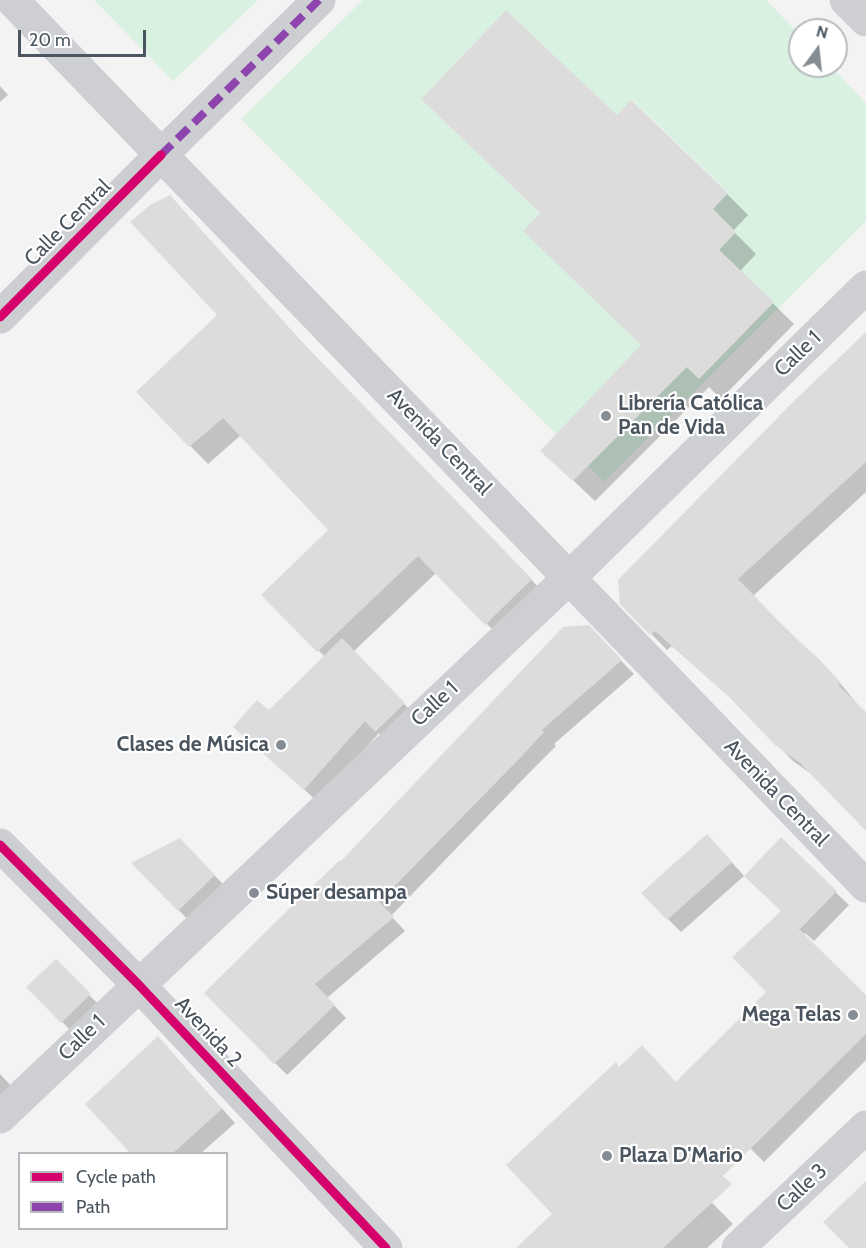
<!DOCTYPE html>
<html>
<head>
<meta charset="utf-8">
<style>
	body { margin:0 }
	#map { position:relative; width:866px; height:1248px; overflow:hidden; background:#f3f3f3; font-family:Cabin,sans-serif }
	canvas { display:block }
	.legend { position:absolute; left:18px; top:1152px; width:210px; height:78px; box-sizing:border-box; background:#fff; border:2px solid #b7bbbf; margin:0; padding:8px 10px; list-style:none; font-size:18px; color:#4a555f }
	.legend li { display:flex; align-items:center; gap:12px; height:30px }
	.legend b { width:30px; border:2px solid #b7bbbf }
	.north { position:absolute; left:788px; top:18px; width:60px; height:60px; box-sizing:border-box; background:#fff; border:2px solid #b7bbbf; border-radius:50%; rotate:15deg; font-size:16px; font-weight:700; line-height:24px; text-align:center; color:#4a555f }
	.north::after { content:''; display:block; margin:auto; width:21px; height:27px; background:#858c93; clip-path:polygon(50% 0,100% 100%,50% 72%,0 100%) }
	.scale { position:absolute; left:18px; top:30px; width:128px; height:27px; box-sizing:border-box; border:3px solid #4a555f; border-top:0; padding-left:8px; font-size:18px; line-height:21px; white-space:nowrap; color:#4a555f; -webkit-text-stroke:4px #fff; paint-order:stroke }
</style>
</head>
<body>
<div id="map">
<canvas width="866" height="1248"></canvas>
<ul class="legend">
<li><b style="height:8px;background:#d6006c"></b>Cycle path</li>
<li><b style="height:8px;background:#8e44ad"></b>Path</li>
</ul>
<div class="north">N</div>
<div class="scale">20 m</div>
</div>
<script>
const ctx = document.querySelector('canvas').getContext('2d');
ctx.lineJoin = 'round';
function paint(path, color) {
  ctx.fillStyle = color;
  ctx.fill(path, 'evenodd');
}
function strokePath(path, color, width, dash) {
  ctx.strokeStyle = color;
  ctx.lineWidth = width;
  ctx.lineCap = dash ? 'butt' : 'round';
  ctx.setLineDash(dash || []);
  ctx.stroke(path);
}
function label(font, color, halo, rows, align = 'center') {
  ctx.font = font + ' Cabin,sans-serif';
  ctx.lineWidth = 4.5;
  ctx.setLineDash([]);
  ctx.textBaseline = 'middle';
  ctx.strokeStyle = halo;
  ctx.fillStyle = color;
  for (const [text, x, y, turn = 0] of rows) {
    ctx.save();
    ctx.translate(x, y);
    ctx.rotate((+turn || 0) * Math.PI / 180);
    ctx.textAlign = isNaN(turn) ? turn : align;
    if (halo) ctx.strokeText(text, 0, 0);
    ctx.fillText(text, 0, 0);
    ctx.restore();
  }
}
paint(new Path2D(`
	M 94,0 L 258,0 L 173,81 Z
	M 363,0 L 766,0 L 800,35 L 800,66 L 830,66 L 866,103 L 866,221 L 604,482 L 241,119 ZM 506,10 L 617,115 L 632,100 L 728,192 L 713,209 L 736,232 L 719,250 L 773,302 L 699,379 L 610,294 L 523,231 L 540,213 L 421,99 Z`), '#d9f1e1');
paint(new Path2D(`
	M 0,86 L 8,95 L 0,102 Z
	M 617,117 L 727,194 L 748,215 L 733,231 L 756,254 L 740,271 L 794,324 L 721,399 L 709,387 L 595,501 L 542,451 L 643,345 L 542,214 Z
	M 170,197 L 321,363 L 549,598 L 504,641 L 436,573 L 353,652 L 417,717 L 389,744 L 379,733 L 318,802 L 249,740 L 269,712 L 325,657 L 264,595 L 330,530 L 241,435 L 208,464 L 138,392 L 219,315 Z
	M 866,335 L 866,492 L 753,596 L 836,678 L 866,715 L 866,828 L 817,778 L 793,761 L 742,708 L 672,646 L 667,650 L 622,604 Z
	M 588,627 L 634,674 L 554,744 L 556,746 L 532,770 L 391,916 L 405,931 L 327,998 L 346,1018 L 287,1075 L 206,993 Z
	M 781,840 L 849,905 L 814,941 L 805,933 L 803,935 L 866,997 L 866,1060 L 764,1162 L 680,1078 L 769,992 L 783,912 Z
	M 720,849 L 744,876 L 681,932 L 668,919 Z
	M 133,863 L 202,863 L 237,898 L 201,933 Z
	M 56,961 L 103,1009 L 75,1035 L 28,987 Z
	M 158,1038 L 235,1123 L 200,1154 L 133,1154 Z
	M 0,1074 L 16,1091 L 0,1107 Z
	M 637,1127 L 733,1224 L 707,1248 L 519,1248 Z`), '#0003');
paint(new Path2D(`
	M 506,10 L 617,115 L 631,100 L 728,193 L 713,209 L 736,232 L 719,250 L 774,302 L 699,379 L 687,367 L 573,481 L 540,451 L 641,345 L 523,231 L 540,213 L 421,99 Z
	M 170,195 L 303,343 L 532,579 L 485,625 L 418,556 L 317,652 L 261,595 L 328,530 L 223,418 L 189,447 L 136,392 L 217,315 L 130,222 L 150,205 Z
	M 866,332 L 866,462 L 738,579 L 791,634 L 820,660 L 841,683 L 838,685 L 866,712 L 866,831 L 800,763 L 775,745 L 729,697 L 655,631 L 650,635 L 620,604 L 618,580 L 794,401 Z
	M 589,625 L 622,660 L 542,730 L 544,732 L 520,758 L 379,902 L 394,917 L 315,984 L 335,1005 L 274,1064 L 204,993 L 292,906 L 340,860 L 341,861 L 563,627 Z
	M 342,638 L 405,703 L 375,732 L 365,721 L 304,790 L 233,727 L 257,700 L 269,710 Z
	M 707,834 L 732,862 L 667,920 L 641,893 Z
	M 781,837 L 837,891 L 800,929 L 792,922 L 866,995 L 866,1034 L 723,1176 L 732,1184 L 663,1248 L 516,1248 L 552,1214 L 506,1165 L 616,1062 L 619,1067 L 642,1045 L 676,1082 L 766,992 L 732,957 L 781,911 L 744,876 Z
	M 180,838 L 215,875 L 178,911 L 131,863 Z
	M 56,959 L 91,994 L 61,1023 L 26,987 Z
	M 158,1036 L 222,1109 L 172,1154 L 131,1154 L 85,1104 Z
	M 866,1181 L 866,1248 L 849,1248 L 823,1222 Z`), '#dcdcdd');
strokePath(new Path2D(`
	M 161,155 L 319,0`), '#ccced1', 33);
strokePath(new Path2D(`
	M 0,317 L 161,155
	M 0,845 L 138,984 L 386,1248`), '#ccced1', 33);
strokePath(new Path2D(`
	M 12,0 L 866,886
	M 846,0 L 866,20
	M 0,1117 L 570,577 L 866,287
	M 738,1248 L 866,1127`), '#cdcfd2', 33);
strokePath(new Path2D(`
	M 161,155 L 319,0`), '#8e44ad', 8, [15, 8]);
strokePath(new Path2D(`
	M 0,317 L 161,155
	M 0,845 L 138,984 L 386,1248`), '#d6006c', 9);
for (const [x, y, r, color] of [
	[606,416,6,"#858c93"],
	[281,745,6,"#858c93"],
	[254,893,6,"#858c93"],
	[853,1015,6,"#858c93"],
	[607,1156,6,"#858c93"]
]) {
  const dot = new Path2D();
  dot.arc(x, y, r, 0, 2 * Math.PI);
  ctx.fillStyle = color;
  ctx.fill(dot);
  strokePath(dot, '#fff', 2);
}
label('21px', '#4a555f', '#fff', [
	["Calle Central",68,223,-45],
	["Calle 1",798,354,-44],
	["Avenida Central",439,442,46],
	["Calle 1",435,704,-43],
	["Avenida Central",776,793,46],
	["Avenida 2",208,1032,47],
	["Calle 1",82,1038,-44],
	["Calle 3",802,1188,-43]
]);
label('bold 21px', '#4a555f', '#fff', [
	["Librería Católica",618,404],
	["Pan de Vida",618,428],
	["Clases de Música",269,745,"right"],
	["Súper desampa",266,893],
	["Mega Telas",841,1015,"right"],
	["Plaza D'Mario",619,1156]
], 'left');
</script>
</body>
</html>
